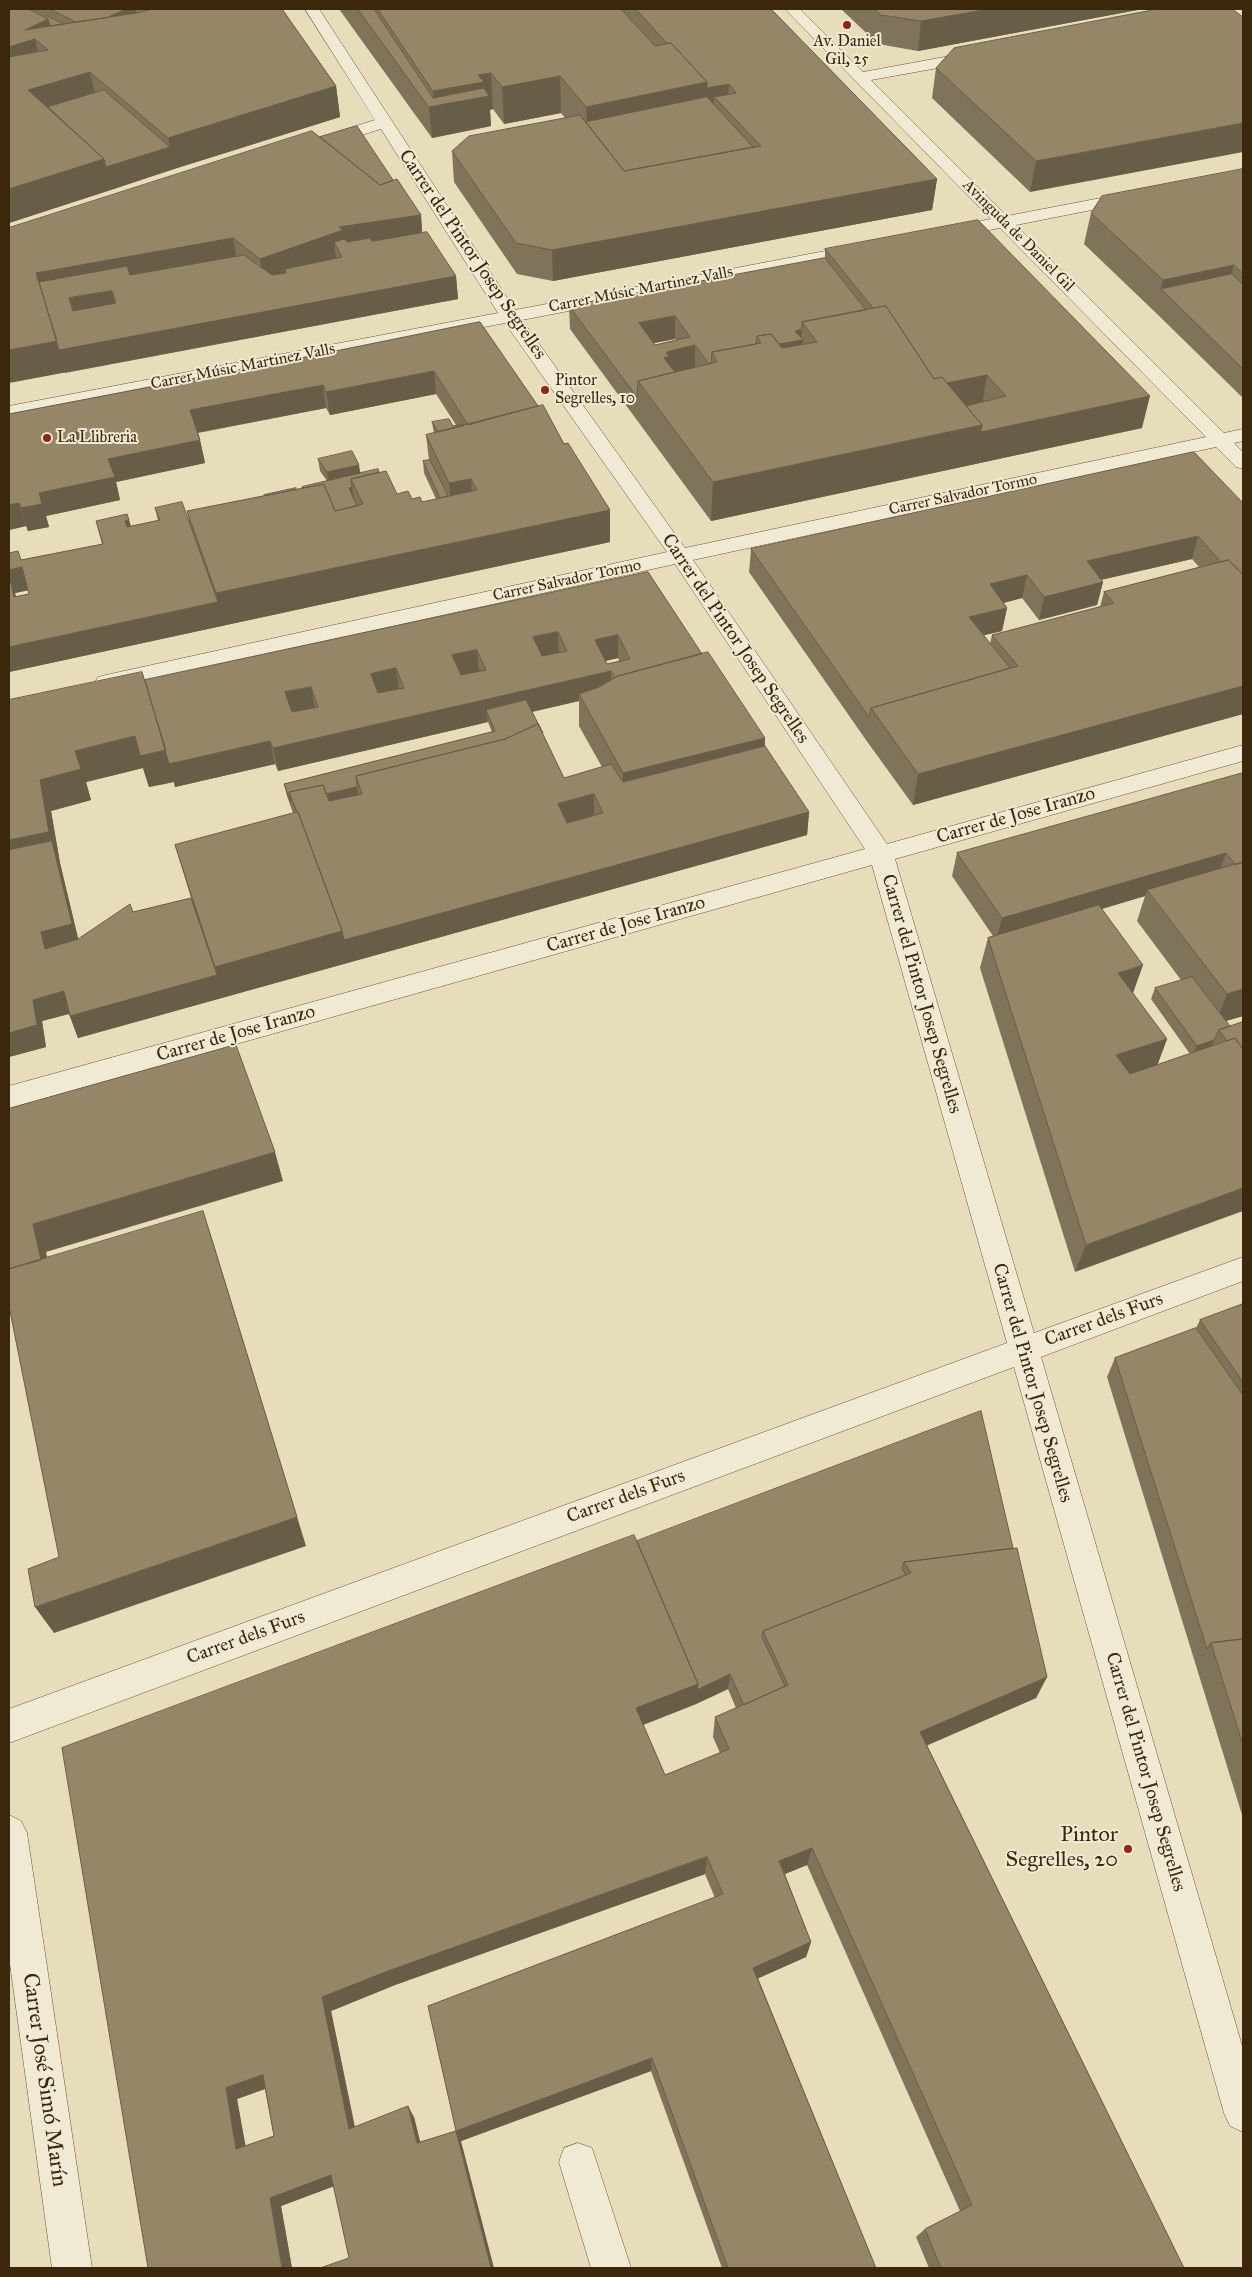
<!DOCTYPE html>
<html>
<head>
<meta charset="utf-8">
<style>
	body { margin:0 }
	#map { position:relative; width:1252px; height:2277px; overflow:hidden; background:#e8ddbb; font-family:"IM FELL Great Primer",serif }
	canvas { display:block }
	.frame { position:absolute; inset:0; border:10px solid #3a270c; pointer-events:none }
</style>
</head>
<body>
<div id="map">
<canvas width="1252" height="2277"></canvas>
<div class="frame"></div>
</div>
<script>
const ctx = document.querySelector('canvas').getContext('2d');
ctx.lineJoin = 'round';
function strokePath(path, color, width, dash) {
  ctx.strokeStyle = color;
  ctx.lineWidth = width;
  ctx.lineCap = dash ? 'butt' : 'round';
  ctx.setLineDash(dash || []);
  ctx.stroke(path);
}
function paint(path, color) {
  ctx.fillStyle = color;
  ctx.fill(path, 'evenodd');
}
function label(font, color, halo, rows, align = 'center') {
  ctx.font = font + ' "IM FELL Great Primer",serif';
  ctx.lineWidth = 4;
  ctx.setLineDash([]);
  ctx.textBaseline = 'middle';
  ctx.strokeStyle = halo;
  ctx.fillStyle = color;
  for (const [text, x, y, turn = 0] of rows) {
    ctx.save();
    ctx.translate(x, y);
    ctx.rotate((+turn || 0) * Math.PI / 180);
    ctx.textAlign = isNaN(turn) ? turn : align;
    if (halo) ctx.strokeText(text, 0, 0);
    ctx.fillText(text, 0, 0);
    ctx.restore();
  }
}
const street = new Path2D(`
	M 305,9 L 319,9 L 515,310 L 862,244 L 868,245 L 871,249 L 868,253 L 862,254 L 522,320 L 685,548 L 1206,437 L 1000,228 L 946,238 L 940,237 L 937,233 L 940,229 L 991,219 L 785,9 L 800,9 L 863,72 L 977,51 L 983,53 L 985,56 L 983,59 L 977,61 L 871,80 L 1007,216 L 1132,192 L 1138,193 L 1141,197 L 1138,201 L 1132,202 L 1016,225 L 1224,433 L 1243,429 L 1243,441 L 1234,443 L 1243,452 L 1243,469 L 1236,467 L 1216,447 L 693,560 L 887,844 L 1243,745 L 1243,761 L 895,859 L 1034,1333 L 1243,1257 L 1243,1281 L 1041,1357 L 1243,2049 L 1243,2132 L 1230,2126 L 1224,2113 L 1014,1367 L 9,1743 L 9,1709 L 1007,1343 L 872,865 L 9,1108 L 9,1086 L 865,849 L 675,564 L 106,689 L 98,687 L 95,682 L 98,677 L 106,675 L 667,552 L 505,323 L 9,418 L 9,406 L 498,313 L 381,129 L 324,147 L 318,146 L 316,142 L 318,138 L 375,120 Z
	M 9,1815 L 21,1821 L 27,1833 L 92,2268 L 52,2268 L 9,1957 Z
	M 578,2143 L 592,2148 L 631,2268 L 591,2268 L 559,2162 L 564,2148 Z`);
strokePath(street, '#665438', 1);
paint(street, '#f0e9d3');
paint(new Path2D(`
	M 9,9 L 282,9 L 336,86 L 340,117 L 174,169 L 9,223 Z
	M 339,9 L 771,9 L 937,179 L 932,210 L 553,281 L 517,274 L 454,182 L 452,151 L 565,118 L 561,113 L 504,124 L 493,109 L 490,110 L 491,126 L 432,138 Z
	M 841,9 L 1143,9 L 918,51 L 878,44 Z
	M 1158,9 L 1030,192 L 932,98 L 936,68 Z
	M 320,137 L 393,180 L 421,215 L 422,233 L 456,276 L 458,299 L 65,373 L 9,228 Z
	M 1243,169 L 1243,398 L 1155,312 L 1084,244 L 1091,213 Z
	M 825,249 L 1142,428 L 711,521 L 570,329 L 569,306 L 825,258 ZM 675,339 L 676,340 L 655,345 L 654,343 Z
	M 480,322 L 610,510 L 610,542 L 9,672 L 9,553 L 21,560 L 102,544 L 96,521 L 129,520 L 131,526 L 158,521 L 155,508 L 189,520 L 187,511 L 302,488 L 327,481 L 320,471 L 318,459 L 360,473 L 379,472 L 397,494 L 412,499 L 422,502 L 436,499 L 424,473 L 423,461 L 429,460 L 426,435 L 434,434 L 432,422 L 453,426 L 456,425 L 436,394 L 330,415 L 326,408 L 198,433 L 200,440 L 205,463 L 116,482 L 120,500 L 46,516 L 49,527 L 28,531 L 26,526 L 9,530 L 9,414 L 311,356 ZM 28,590 L 29,594 L 16,597 L 15,593 Z
	M 1243,503 L 1243,714 L 913,805 L 866,740 L 749,572 L 751,549 ZM 1192,559 L 1199,567 L 1104,592 L 1100,607 L 992,635 L 990,644 L 984,635 L 1002,631 L 1007,608 L 1004,603 L 1022,598 L 1039,620 L 1097,605 L 1103,582 L 1101,580 Z
	M 648,572 L 702,654 L 765,738 L 765,746 L 809,812 L 807,835 L 78,1038 L 69,1014 L 42,1021 L 46,1047 L 9,1057 L 9,700 L 145,680 ZM 618,658 L 619,661 L 607,664 L 606,661 ZM 579,701 L 579,726 L 602,767 L 564,778 L 532,712 ZM 488,722 L 492,732 L 284,784 L 287,796 L 293,813 L 175,845 L 191,898 L 133,912 L 78,939 L 60,863 L 51,811 L 91,800 L 86,782 L 143,768 L 149,787 L 174,782 L 175,787 L 275,764 L 278,771 Z
	M 1243,773 L 1243,1016 L 1226,1021 L 1230,1026 L 1243,1022 L 1075,1272 L 980,968 L 988,938 L 993,936 L 952,876 L 957,853 ZM 1145,896 L 1137,921 L 1181,980 L 1155,988 L 1151,999 L 1190,1054 L 1157,1065 L 1167,1039 L 1133,994 L 1102,909 Z
	M 1243,1304 L 1243,1818 L 1107,1377 L 1115,1358 L 1196,1328 L 1200,1320 Z
	M 637,1541 L 1013,1548 L 1047,1677 L 1036,1698 L 927,1745 L 1184,2268 L 929,2268 L 916,2237 L 925,2229 L 960,2211 L 807,1865 L 785,1874 L 811,1942 L 806,1957 L 758,1978 L 876,2268 L 722,2268 L 651,2071 L 461,2141 L 349,2258 L 334,2186 L 281,2206 L 292,2268 L 62,1748 ZM 728,1689 L 736,1708 L 715,1717 L 713,1737 L 720,1753 L 665,1775 L 643,1725 L 696,1704 ZM 705,1874 L 715,1898 L 456,2131 L 420,2142 L 414,2117 L 355,2127 L 331,2011 L 395,1985 ZM 265,2089 L 274,2136 L 245,2146 L 237,2099 Z`), '#7f7359');
paint(new Path2D(`
	M 113,9 L 136,9 L 137,13 L 93,50 Z
	M 989,9 L 1143,9 L 918,51 L 921,21 Z
	M 48,19 L 55,49 L 48,50 L 35,39 L 42,69 L 9,79 L 9,47 L 25,30 Z
	M 90,72 L 97,102 L 50,116 L 28,90 Z
	M 491,73 L 493,109 L 490,110 L 491,126 L 432,138 L 429,107 L 434,107 L 433,91 L 478,75 Z
	M 560,76 L 561,113 L 504,124 L 502,87 Z
	M 707,82 L 729,84 L 727,111 L 714,97 L 713,117 L 587,132 L 586,107 Z
	M 336,86 L 340,117 L 174,169 L 111,190 L 106,167 L 170,147 L 168,138 Z
	M 1243,123 L 1243,152 L 1030,192 L 1036,161 Z
	M 104,159 L 111,190 L 9,223 L 9,189 Z
	M 937,179 L 932,210 L 553,281 L 552,250 Z
	M 421,215 L 423,246 L 342,257 L 334,242 L 337,265 L 265,291 L 260,259 L 339,227 Z
	M 233,238 L 238,269 L 112,292 L 117,314 L 75,321 L 45,304 L 36,273 Z
	M 1234,265 L 1225,297 L 1161,289 L 1163,280 Z
	M 456,276 L 458,299 L 9,383 L 9,350 L 57,341 Z
	M 675,316 L 675,339 L 639,346 L 639,323 Z
	M 802,329 L 801,340 L 803,340 L 801,363 L 753,360 L 795,331 Z
	M 695,345 L 695,368 L 663,381 L 664,358 L 666,352 Z
	M 434,371 L 436,394 L 330,415 L 326,392 Z
	M 987,375 L 982,406 L 963,410 L 933,386 Z
	M 323,385 L 326,408 L 195,433 L 190,410 Z
	M 1150,396 L 1142,428 L 711,521 L 713,482 L 982,425 Z
	M 83,431 L 89,454 L 75,457 L 69,434 Z
	M 200,440 L 205,463 L 116,482 L 120,500 L 46,516 L 49,527 L 28,531 L 21,508 L 39,493 L 108,459 Z
	M 359,465 L 361,477 L 329,484 L 327,472 Z
	M 471,479 L 473,511 L 452,515 L 449,483 Z
	M 352,487 L 354,499 L 349,488 Z
	M 19,503 L 26,526 L 9,530 L 9,505 Z
	M 610,510 L 610,542 L 9,672 L 9,647 L 218,602 L 216,593 Z
	M 129,520 L 135,543 L 125,521 Z
	M 1198,536 L 1192,559 L 1082,584 L 1087,561 Z
	M 9,566 L 22,567 L 30,590 L 15,593 L 22,620 L 14,597 L 9,574 Z
	M 1027,575 L 1022,598 L 986,607 L 990,584 Z
	M 1103,582 L 1097,605 L 1039,620 L 1044,597 Z
	M 1007,608 L 1002,631 L 964,640 L 969,617 Z
	M 558,632 L 559,655 L 534,660 L 533,637 Z
	M 618,635 L 618,658 L 595,663 L 595,640 Z
	M 477,650 L 479,673 L 454,678 L 452,655 Z
	M 396,668 L 399,691 L 374,696 L 371,674 Z
	M 611,671 L 611,694 L 579,694 L 579,701 L 491,721 L 486,710 L 488,722 L 278,771 L 273,748 Z
	M 1243,686 L 1243,714 L 913,805 L 918,774 Z
	M 311,687 L 315,710 L 289,715 L 285,692 Z
	M 135,736 L 166,750 L 270,741 L 275,764 L 175,787 L 174,782 L 149,787 L 143,768 L 86,782 L 91,800 L 51,811 L 60,863 L 80,946 L 45,949 L 41,932 L 9,874 L 9,840 L 40,780 L 75,751 Z
	M 765,738 L 763,769 L 623,805 L 623,773 Z
	M 357,787 L 359,799 L 297,814 L 293,803 Z
	M 594,794 L 594,817 L 559,826 L 558,804 Z
	M 809,812 L 807,835 L 78,1038 L 70,1016 L 217,975 L 215,967 L 342,931 Z
	M 1226,853 L 1218,875 L 1147,890 L 1145,896 L 996,940 L 1002,918 Z
	M 1143,965 L 1132,996 L 1118,973 Z
	M 1243,989 L 1243,1016 L 1215,1024 L 1227,994 Z
	M 64,991 L 72,1013 L 42,1021 L 46,1047 L 9,1057 L 9,1033 L 33,1000 Z
	M 1167,1039 L 1156,1069 L 1106,1085 L 1116,1055 Z
	M 1214,1040 L 1210,1052 L 1192,1057 L 1197,1046 Z
	M 275,1152 L 283,1181 L 46,1252 L 55,1293 L 19,1304 L 33,1224 Z
	M 1243,1188 L 1243,1211 L 1075,1272 L 1086,1245 Z
	M 203,1211 L 214,1245 L 306,1546 L 54,1633 L 35,1607 L 297,1517 Z
	M 730,1674 L 728,1689 L 696,1704 L 635,1728 L 636,1708 L 698,1684 Z
	M 1047,1677 L 1036,1698 L 912,1752 L 920,1732 Z
	M 812,1848 L 807,1865 L 775,1878 L 779,1861 Z
	M 707,1857 L 705,1874 L 395,1985 L 331,2011 L 357,2139 L 349,2129 L 322,1997 L 388,1971 Z
	M 811,1942 L 806,1957 L 750,1982 L 753,1968 Z
	M 652,2058 L 651,2071 L 461,2141 L 494,2268 L 491,2268 L 456,2131 Z
	M 263,2075 L 273,2086 L 237,2099 L 248,2159 L 236,2149 L 226,2088 Z
	M 408,2106 L 414,2117 L 423,2153 L 417,2143 Z
	M 331,2175 L 340,2184 L 281,2206 L 292,2268 L 282,2268 L 270,2198 Z`), '#685e48');
const building = new Path2D(`
	M 9,9 L 29,9 L 48,19 L 25,30 L 136,13 L 153,9 L 282,9 L 336,86 L 168,138 L 90,72 L 28,90 L 104,159 L 9,189 L 9,57 L 48,50 L 35,39 L 9,47 Z
	M 29,9 L 33,9 L 63,24 L 50,26 L 48,19 Z
	M 50,9 L 126,9 L 106,18 L 76,22 Z
	M 358,9 L 374,9 L 433,98 L 484,88 L 489,96 L 429,107 Z
	M 378,9 L 621,9 L 655,46 L 671,43 L 707,82 L 586,107 L 560,76 L 502,87 L 491,73 L 478,75 L 484,82 L 433,91 Z
	M 636,9 L 771,9 L 937,179 L 552,250 L 516,243 L 452,151 L 469,136 L 580,115 L 624,171 L 761,146 L 714,97 L 736,93 L 729,84 L 707,88 L 707,82 L 671,43 L 667,43 Z
	M 875,9 L 989,9 L 921,21 L 881,15 Z
	M 1158,9 L 1232,9 L 1243,17 L 1243,123 L 1036,161 L 936,68 L 954,48 Z
	M 104,90 L 170,147 L 106,167 L 104,159 L 48,107 Z
	M 707,97 L 753,147 L 624,171 L 586,122 Z
	M 357,126 L 393,180 L 380,185 L 320,137 Z
	M 312,131 L 380,185 L 397,179 L 421,215 L 339,227 L 343,230 L 260,259 L 233,238 L 36,273 L 57,341 L 9,350 L 9,228 Z
	M 1243,169 L 1243,274 L 1234,265 L 1163,280 L 1091,213 L 1102,196 Z
	M 978,220 L 1150,396 L 981,432 L 982,425 L 966,406 L 1006,396 L 987,375 L 947,383 L 942,377 L 934,379 L 886,306 L 873,308 L 825,249 Z
	M 427,232 L 456,276 L 59,350 L 39,282 L 127,266 L 130,275 L 244,255 L 272,275 L 286,273 L 285,269 L 342,257 L 334,242 L 344,239 L 348,242 L 370,238 L 372,241 ZM 112,291 L 116,303 L 73,311 L 69,298 Z
	M 825,258 L 866,310 L 802,322 L 802,329 L 795,331 L 803,340 L 779,344 L 771,334 L 757,336 L 756,344 L 712,352 L 711,363 L 709,364 L 695,345 L 666,352 L 669,356 L 664,358 L 675,372 L 638,381 L 637,397 L 569,306 ZM 675,316 L 690,337 L 655,345 L 639,323 Z
	M 1232,274 L 1243,285 L 1243,369 L 1161,289 Z
	M 886,306 L 934,379 L 942,377 L 982,425 L 713,482 L 638,381 L 717,362 L 712,352 L 761,343 L 757,336 L 771,334 L 782,348 L 817,342 L 802,322 Z
	M 480,322 L 538,406 L 468,425 L 434,371 L 326,392 L 323,385 L 190,410 L 200,440 L 108,459 L 115,477 L 39,493 L 42,504 L 21,508 L 19,503 L 9,505 L 9,414 L 311,356 ZM 83,431 L 85,439 L 71,442 L 69,434 Z
	M 543,405 L 564,444 L 568,443 L 610,510 L 216,593 L 187,511 L 324,484 L 335,511 L 363,504 L 351,479 L 386,471 L 397,494 L 408,491 L 412,499 L 420,497 L 422,502 L 477,490 L 471,479 L 449,483 L 426,435 Z
	M 449,419 L 453,426 L 462,424 L 463,426 L 438,432 L 432,422 Z
	M 352,451 L 359,465 L 327,472 L 318,459 Z
	M 1194,452 L 1243,503 L 1243,575 L 1229,560 L 1221,562 L 1198,536 L 1087,561 L 1103,582 L 1044,597 L 1027,575 L 990,584 L 1007,608 L 969,617 L 1010,668 L 871,708 L 869,717 L 751,549 Z
	M 430,460 L 448,496 L 440,498 L 423,461 Z
	M 378,469 L 379,472 L 351,479 L 352,487 L 349,488 L 357,506 L 335,511 L 324,484 L 302,488 L 302,487 Z
	M 296,488 L 296,489 L 265,496 L 264,495 Z
	M 182,502 L 218,602 L 9,647 L 9,574 L 14,597 L 29,594 L 22,567 L 9,570 L 9,553 L 18,551 L 21,560 L 103,544 L 96,521 L 127,514 L 129,520 L 125,521 L 127,527 L 160,520 L 155,508 Z
	M 1229,560 L 1243,575 L 1243,686 L 918,774 L 871,708 L 1018,666 L 992,635 L 1114,603 L 1104,592 Z
	M 648,572 L 702,654 L 618,676 L 615,678 L 611,671 L 273,748 L 270,741 L 169,764 L 145,680 ZM 558,632 L 567,651 L 542,656 L 533,637 ZM 618,635 L 630,659 L 607,664 L 595,640 ZM 477,650 L 486,670 L 461,675 L 452,655 ZM 396,668 L 404,688 L 378,693 L 371,674 ZM 311,687 L 318,707 L 292,712 L 285,692 Z
	M 708,652 L 765,738 L 623,773 L 579,694 L 599,687 L 618,676 Z
	M 142,672 L 166,750 L 140,756 L 135,736 L 75,751 L 81,769 L 40,780 L 49,832 L 9,840 L 9,700 Z
	M 526,700 L 543,733 L 538,724 L 505,739 L 356,776 L 357,787 L 326,794 L 323,785 L 289,792 L 291,803 L 284,784 L 495,731 L 486,710 Z
	M 538,724 L 564,778 L 611,764 L 623,782 L 765,746 L 809,812 L 344,940 L 342,931 L 298,812 L 297,812 L 289,792 L 323,785 L 329,801 L 362,794 L 356,776 L 505,739 ZM 594,794 L 603,813 L 567,823 L 558,804 Z
	M 1243,773 L 1243,862 L 1236,865 L 1226,853 L 1002,918 L 957,853 Z
	M 298,812 L 342,931 L 215,967 L 175,845 Z
	M 52,841 L 72,924 L 41,932 L 45,949 L 78,939 L 130,904 L 133,912 L 191,898 L 217,975 L 70,1016 L 64,991 L 33,1000 L 37,1025 L 9,1033 L 9,850 Z
	M 1243,862 L 1243,989 L 1227,994 L 1147,890 Z
	M 1099,905 L 1143,965 L 1118,973 L 1167,1039 L 1116,1055 L 1130,1074 L 1235,1038 L 1243,1049 L 1243,1188 L 1086,1245 L 988,938 Z
	M 1192,977 L 1230,1026 L 1219,1030 L 1214,1040 L 1197,1046 L 1155,988 Z
	M 1243,1022 L 1243,1049 L 1235,1038 L 1227,1041 L 1219,1030 Z
	M 236,1045 L 275,1152 L 33,1224 L 41,1260 L 9,1269 L 9,1109 Z
	M 203,1211 L 297,1517 L 35,1607 L 28,1569 L 59,1557 L 9,1306 L 9,1269 Z
	M 1243,1304 L 1243,1382 L 1200,1320 Z
	M 1196,1328 L 1243,1395 L 1243,1639 L 1211,1643 L 1207,1649 L 1115,1358 Z
	M 981,1411 L 1013,1548 L 904,1562 L 902,1569 L 906,1575 L 763,1631 L 762,1637 L 785,1686 L 744,1705 L 730,1674 L 697,1690 L 698,1684 L 637,1541 Z
	M 634,1535 L 698,1684 L 636,1708 L 665,1775 L 729,1749 L 715,1717 L 788,1685 L 763,1631 L 911,1573 L 904,1562 L 1017,1548 L 1047,1677 L 920,1732 L 1184,2268 L 941,2268 L 925,2229 L 972,2205 L 812,1848 L 779,1861 L 811,1942 L 753,1968 L 876,2268 L 728,2268 L 652,2058 L 456,2131 L 491,2268 L 320,2268 L 349,2258 L 331,2175 L 270,2198 L 282,2268 L 148,2268 L 62,1748 ZM 707,1857 L 723,1894 L 428,2006 L 456,2131 L 417,2143 L 408,2106 L 349,2129 L 322,1997 L 388,1971 ZM 263,2075 L 274,2136 L 236,2149 L 226,2088 Z
	M 1243,1639 L 1243,1745 L 1211,1643 Z`);
paint(building, '#948667');
strokePath(building, '#685e48', 1);
for (const [x, y, r, color] of [
	[847,25,5,"#8f2418"],
	[545,390,5,"#8f2418"],
	[47,438,5,"#8f2418"],
	[1128,1849,5,"#8f2418"]
]) {
  const dot = new Path2D();
  dot.arc(x, y, r, 0, 2 * Math.PI);
  ctx.fillStyle = color;
  ctx.fill(dot);
  strokePath(dot, '#f0e9d3', 2);
}
label('16px', '#3a270c', '#f0e9d3', [
	["Av. Daniel",847,42,"center"],
	["Gil, 25",847,60,"center"],
	["Pintor",555,381],
	["Segrelles, 10",555,399],
	["La Llibreria",57,438]
], 'left');
label('16px', '#3a270c', '#f0e9d3', [
	["Avinguda de Daniel Gil",1018,236,45],
	["Carrer Músic Martinez Valls",641,290,-11],
	["Carrer Músic Martinez Valls",243,367,-11],
	["Carrer Salvador Tormo",963,495,-12],
	["Carrer Salvador Tormo",567,581,-12]
]);
label('19px', '#3a270c', '#f0e9d3', [
	["Carrer del Pintor Josep Segrelles",472,255,56],
	["Carrer del Pintor Josep Segrelles",735,639,56],
	["Carrer de Jose Iranzo",1016,816,-16],
	["Carrer de Jose Iranzo",626,925,-16],
	["Carrer del Pintor Josep Segrelles",921,994,74],
	["Carrer de Jose Iranzo",236,1034,-16],
	["Carrer dels Furs",1104,1320,-20],
	["Carrer del Pintor Josep Segrelles",1032,1383,74],
	["Carrer dels Furs",626,1497,-20],
	["Carrer dels Furs",246,1638,-20],
	["Carrer del Pintor Josep Segrelles",1145,1772,74]
]);
label('22px', '#3a270c', '#f0e9d3', [
	["Pintor",1118,1836],
	["Segrelles, 20",1118,1861]
], 'right');
label('22px', '#3a270c', '#f0e9d3', [
	["Carrer José Simó Marín",44,2080,82]
]);
</script>
</body>
</html>
